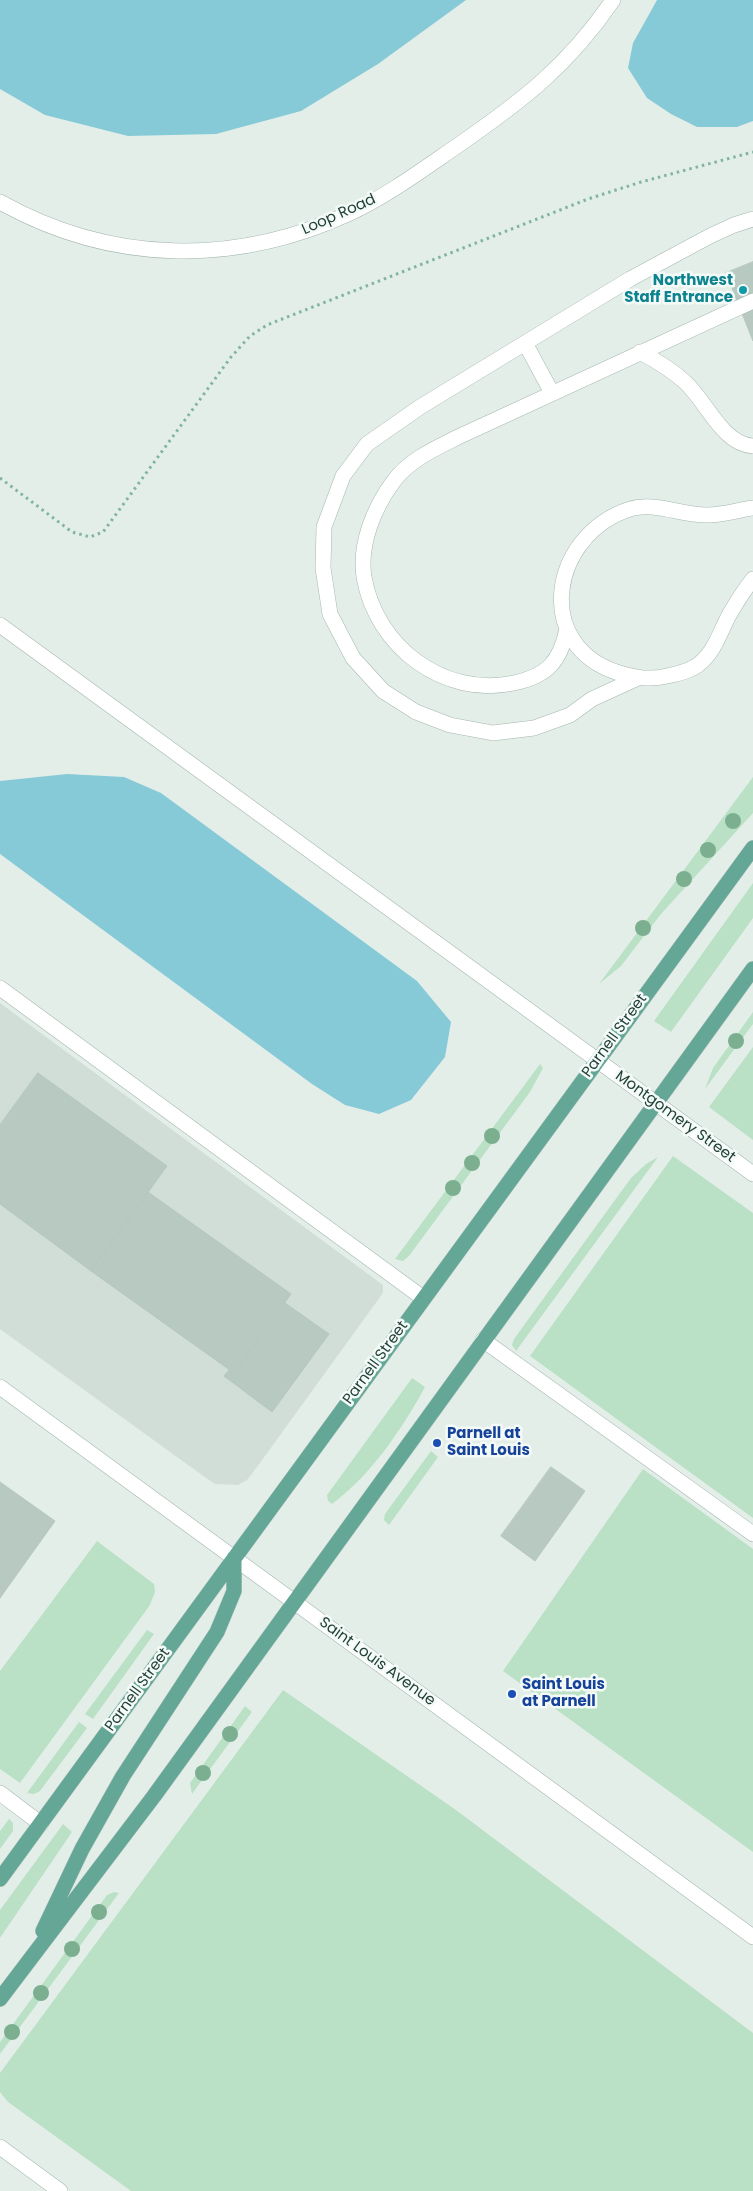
<!DOCTYPE html>
<html>
<head>
<meta charset="utf-8">
<style>
	body { margin:0 }
	canvas { display:block; background:#e3eee9 }
</style>
</head>
<body>
<canvas width="753" height="2191"></canvas>
<script>
const ctx = document.querySelector('canvas').getContext('2d');
ctx.lineJoin = 'round';
function paint(path, color) {
  ctx.fillStyle = color;
  ctx.fill(path, 'evenodd');
}
function strokePath(path, color, width, dash) {
  ctx.strokeStyle = color;
  ctx.lineWidth = width;
  ctx.lineCap = dash ? 'butt' : 'round';
  ctx.setLineDash(dash || []);
  ctx.stroke(path);
}
function label(font, color, halo, rows, align = 'center') {
  ctx.font = font + ' Poppins,sans-serif';
  ctx.lineWidth = 5;
  ctx.setLineDash([]);
  ctx.textBaseline = 'middle';
  ctx.strokeStyle = halo;
  ctx.fillStyle = color;
  for (const [text, x, y, turn = 0] of rows) {
    ctx.save();
    ctx.translate(x, y);
    ctx.rotate((+turn || 0) * Math.PI / 180);
    ctx.textAlign = isNaN(turn) ? turn : align;
    if (halo) ctx.strokeText(text, 0, 0);
    ctx.fillText(text, 0, 0);
    ctx.restore();
  }
}
paint(new Path2D(`
	M 0,1003 L 383,1285 L 383,1293 L 257,1467 L 247,1480 L 238,1485 L 215,1484 L 206,1478 L 0,1329 Z`), '#d1ded8');
paint(new Path2D(`
	M 753,777 L 753,813 L 661,914 L 621,966 L 599,984 Z
	M 753,883 L 753,918 L 671,1032 L 654,1021 Z
	M 753,1012 L 753,1024 L 705,1089 L 713,1068 Z
	M 753,1047 L 753,1140 L 709,1107 Z
	M 540,1064 L 543,1068 L 530,1092 L 409,1256 L 403,1261 L 395,1259 Z
	M 673,1156 L 753,1213 L 753,1518 L 530,1356 Z
	M 658,1157 L 516,1351 L 512,1345 L 514,1339 L 631,1178 L 646,1164 Z
	M 412,1378 L 425,1387 C 402,1429 371,1475 332,1504 L 328,1501 L 327,1495 Z
	M 431,1451 L 438,1457 L 389,1525 L 384,1520 L 385,1514 Z
	M 643,1469 L 753,1549 L 753,1852 L 503,1671 Z
	M 97,1541 L 154,1584 L 155,1592 L 150,1605 L 20,1783 L 0,1769 L 0,1671 Z
	M 147,1630 L 154,1634 L 93,1719 L 85,1714 Z
	M 283,1690 L 456,1810 L 753,2033 L 753,2191 L 131,2191 L 8,2102 L 0,2092 L 0,2073 Z
	M 245,1706 L 252,1712 L 192,1794 L 190,1783 Z
	M 79,1722 L 87,1728 L 40,1791 L 34,1794 L 27,1793 Z
	M 9,1819 L 13,1823 L 13,1831 L 0,1849 L 0,1831 Z
	M 63,1824 L 72,1832 L 0,1938 L 0,1910 Z
	M 114,1892 L 119,1893 L 0,2054 L 0,2042 L 107,1895 Z`), '#bae1c5');
paint(new Path2D(`
	M 0,0 L 466,0 L 378,64 L 301,111 L 216,134 L 128,136 L 45,115 L 0,89 Z
	M 657,0 L 753,0 L 753,121 L 737,127 L 697,127 L 671,114 L 647,98 L 628,68 L 633,43 Z
	M 67,774 L 124,777 L 161,793 L 417,981 L 451,1022 L 445,1057 L 411,1100 L 379,1114 L 345,1105 L 312,1084 L 0,854 L 0,781 Z`), '#87cad7');
const building = new Path2D(`
	M 753,262 L 753,341 L 726,273 Z
	M 38,1073 L 167,1166 L 91,1271 L 0,1204 L 0,1125 Z
	M 148,1192 L 291,1294 L 234,1373 L 91,1271 Z
	M 285,1303 L 329,1334 L 272,1412 L 224,1376 L 229,1370 L 234,1373 Z
	M 551,1467 L 585,1491 L 535,1561 L 501,1536 Z
	M 0,1482 L 55,1521 L 0,1598 Z`);
paint(building, '#b8c9c2');
strokePath(building, '#b5c8c0', 1);
const service = new Path2D(`
	M 0,202 C 111,264 234,266 348,214 C 387,196 422,170 457,146 C 522,101 568,66 613,0
	M 525,343 L 552,393
	M 640,352 C 657,361 671,369 685,382 C 707,402 722,444 753,446
	M 753,508 C 738,510 723,515 708,515 C 683,516 654,501 630,509 C 550,535 532,646 619,673 C 636,678 650,680 667,676 C 677,674 691,671 699,664 C 714,652 720,633 728,617 C 736,603 743,591 753,579
	M 0,625 L 597,1060
	M 567,629 C 560,662 547,676 514,683 C 444,698 376,647 364,577 C 359,544 374,508 393,482 C 409,460 434,449 458,437 L 753,301
	M 638,678 L 592,699 L 570,715 L 534,728 L 493,733 L 450,725 L 416,712 L 383,691 L 353,658 L 330,614 L 323,568 L 324,527 L 343,476 L 367,444 L 420,407 L 630,279 L 710,236 L 734,225 L 753,219
	M 0,988 L 423,1298
	M 483,1340 L 753,1534
	M 0,1793 L 41,1824`);
const minor = new Path2D(`
	M 597,1060 L 753,1174
	M 0,2147 L 60,2191`);
const tertiary = new Path2D(`
	M 0,1387 L 753,1937`);
const primary = new Path2D(`
	M 0,1879 L 753,848
	M 43,1931 L 82,1849 L 123,1776 L 217,1632 L 234,1591 L 234,1558
	M 0,1999 L 154,1796 L 753,969`);
strokePath(service, '#a5b7b0', 16);
strokePath(minor, '#a5b7b0', 16);
strokePath(tertiary, '#a5b7b0', 16);
strokePath(primary, '#c1cac7', 16);
strokePath(new Path2D(`
	M 0,478 L 72,532 L 90,537 L 103,532 L 231,357 L 250,336 L 267,325 L 588,199 L 641,182 L 753,152`), '#81b4a4', 3, [2.5, 4]);
strokePath(service, '#fff', 15);
strokePath(minor, '#fff', 15);
strokePath(tertiary, '#fff', 15);
strokePath(primary, '#64a796', 15);
ctx.fillStyle = '#7caf90';
for (const [x, y] of [
	[733,821],
	[708,850],
	[684,879],
	[643,928],
	[736,1041],
	[492,1136],
	[472,1163],
	[453,1188],
	[230,1734],
	[203,1773],
	[99,1912],
	[72,1949],
	[41,1993],
	[12,2032]
]) {
  ctx.beginPath();
  ctx.arc(x, y, 8, 0, 2 * Math.PI);
  ctx.fill();
}
for (const [x, y, r, color] of [
	[743,290,5,"#0f9aa8"],
	[437,1443,5,"#1a4fb4"],
	[512,1694,5,"#1a4fb4"]
]) {
  const dot = new Path2D();
  dot.arc(x, y, r, 0, 2 * Math.PI);
  ctx.fillStyle = color;
  ctx.fill(dot);
  strokePath(dot, '#f4faf7', 2);
}
label('15px', '#214138', '#f4faf7', [
	["Loop Road",339,215,-24],
	["Parnell Street",615,1036,-54],
	["Montgomery Street",675,1117,36],
	["Parnell Street",376,1363,-54],
	["Saint Louis Avenue",377,1662,36],
	["Parnell Street",138,1690,-54]
]);
label('bold 15px', '#0d838f', '#f4faf7', [
	["Northwest",733,281],
	["Staff Entrance",733,298]
], 'right');
label('bold 15px', '#164399', '#f4faf7', [
	["Parnell at",447,1434],
	["Saint Louis",447,1451],
	["Saint Louis",522,1685],
	["at Parnell",522,1702]
], 'left');
</script>
</body>
</html>
